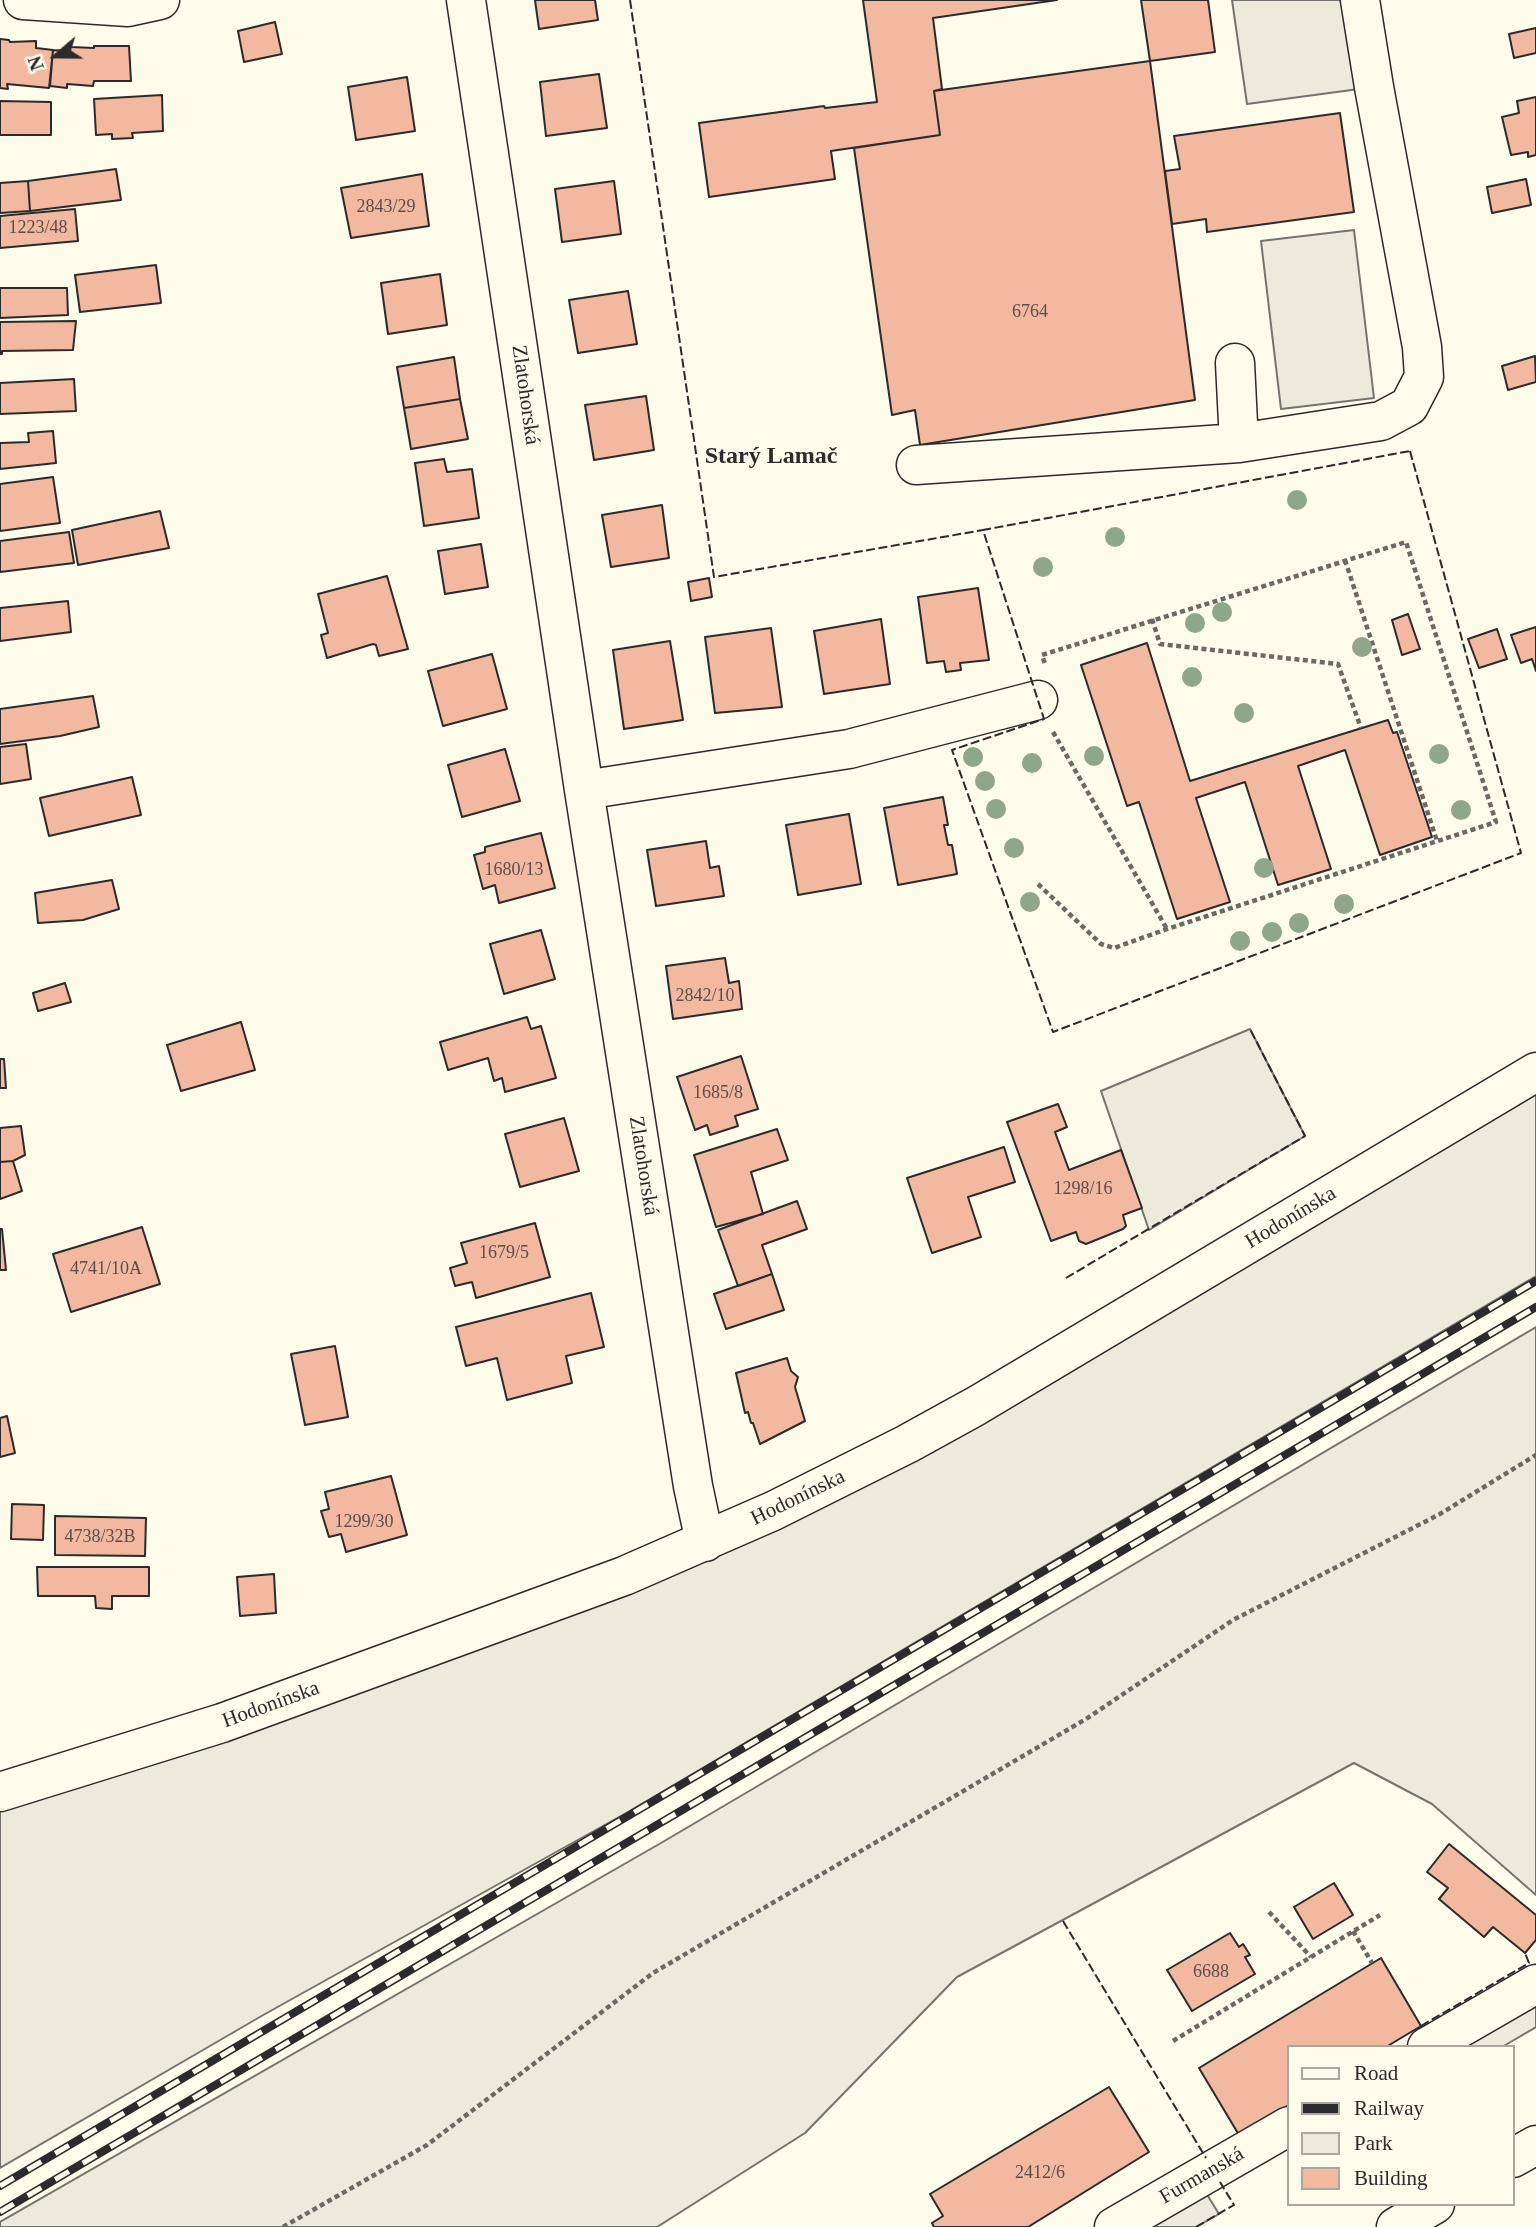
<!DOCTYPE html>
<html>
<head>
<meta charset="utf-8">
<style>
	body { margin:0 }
	#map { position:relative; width:1536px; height:2227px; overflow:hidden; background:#fdfbea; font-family:Georgia,serif }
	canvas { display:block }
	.legend { position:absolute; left:1287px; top:2045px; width:228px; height:161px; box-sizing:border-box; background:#fdfbea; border:2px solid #a9a89e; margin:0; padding:9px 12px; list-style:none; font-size:21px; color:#2b2b2b }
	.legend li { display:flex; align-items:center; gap:14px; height:35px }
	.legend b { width:35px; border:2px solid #a9a89e }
	.north { position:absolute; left:21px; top:21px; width:70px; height:70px; -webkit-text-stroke:5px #fdfbea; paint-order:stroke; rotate:250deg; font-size:19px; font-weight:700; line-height:28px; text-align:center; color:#2b2b2b }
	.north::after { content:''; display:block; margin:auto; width:24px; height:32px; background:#2b2b2b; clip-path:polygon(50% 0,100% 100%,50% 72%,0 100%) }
</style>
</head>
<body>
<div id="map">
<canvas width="1536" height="2227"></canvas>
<ul class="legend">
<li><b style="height:9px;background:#fdfbea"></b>Road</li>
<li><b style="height:9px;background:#2b2b2b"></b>Railway</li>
<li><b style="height:19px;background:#ecebdb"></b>Park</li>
<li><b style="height:19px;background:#f2b8a0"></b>Building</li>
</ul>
<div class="north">N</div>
</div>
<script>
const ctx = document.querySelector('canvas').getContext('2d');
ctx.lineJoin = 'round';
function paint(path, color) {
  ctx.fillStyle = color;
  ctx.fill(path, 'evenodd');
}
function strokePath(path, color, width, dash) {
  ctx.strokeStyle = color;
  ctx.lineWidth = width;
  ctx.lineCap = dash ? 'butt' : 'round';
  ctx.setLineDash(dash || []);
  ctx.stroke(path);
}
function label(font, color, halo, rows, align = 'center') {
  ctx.font = font + ' Georgia,serif';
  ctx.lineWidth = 5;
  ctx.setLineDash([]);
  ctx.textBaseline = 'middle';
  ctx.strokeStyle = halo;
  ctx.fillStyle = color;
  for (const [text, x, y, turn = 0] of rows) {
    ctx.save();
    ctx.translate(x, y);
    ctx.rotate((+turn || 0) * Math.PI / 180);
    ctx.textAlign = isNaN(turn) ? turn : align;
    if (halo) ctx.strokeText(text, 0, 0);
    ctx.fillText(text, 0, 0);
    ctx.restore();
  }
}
const green = new Path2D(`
	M 1354,230 L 1374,398 L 1281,409 L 1261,241 Z
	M 1536,1072 L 1536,1276 L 628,1812 L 265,2014 L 0,2168 L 0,1792 L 705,1542 Z
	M 1536,1327 L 1536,1895 L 1432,1804 L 1354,1763 L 957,1977 L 805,2133 L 657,2227 L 0,2227 L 0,2222 L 661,1843 Z`);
paint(green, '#ecebdb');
strokePath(green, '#74746e', 2);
const parking = new Path2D(`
	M 1232,0 L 1360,0 L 1374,87 L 1247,104 Z
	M 1250,1029 L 1305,1136 L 1149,1230 L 1101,1091 Z
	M 1536,1999 L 1536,2027 L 1502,2047 L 1454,2047 Z
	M 1203,2188 L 1219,2214 L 1196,2227 L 1138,2227 Z`);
paint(parking, '#eceadb');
strokePath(parking, '#74746e', 2);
const building = new Path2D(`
	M 535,0 L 595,0 L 598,20 L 539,29 Z
	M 863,0 L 1057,0 L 933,18 L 942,89 L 934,91 L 940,135 L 831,151 L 835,179 L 709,197 L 699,123 L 824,106 L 825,108 L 877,102 Z
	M 1141,0 L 1208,0 L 1215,52 L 1150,61 Z
	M 275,22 L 282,54 L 244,62 L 238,31 Z
	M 1536,28 L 1536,53 L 1514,58 L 1509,34 Z
	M 0,39 L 9,40 L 10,42 L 36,41 L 36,48 L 53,50 L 49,88 L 7,84 L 8,89 L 0,88 Z
	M 68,44 L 71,47 L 94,48 L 94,46 L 129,46 L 131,81 L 94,81 L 93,86 L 67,84 L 67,88 L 50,86 L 53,50 L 67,51 Z
	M 1150,61 L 1195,400 L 920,445 L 915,410 L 892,415 L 854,148 L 940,135 L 934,91 Z
	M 599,74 L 607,128 L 546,136 L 540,82 Z
	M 407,77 L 415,131 L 356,140 L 348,87 Z
	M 162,95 L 163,131 L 132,133 L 133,138 L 112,139 L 112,134 L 96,135 L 94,99 Z
	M 1536,97 L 1536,155 L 1528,157 L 1528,152 L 1511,155 L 1502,117 L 1519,113 L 1517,101 Z
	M 0,101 L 51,102 L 51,135 L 0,135 Z
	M 1340,113 L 1354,212 L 1207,232 L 1206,219 L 1172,224 L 1165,171 L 1180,169 L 1174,136 Z
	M 116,169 L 121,200 L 30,211 L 28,181 Z
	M 422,174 L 429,226 L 351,238 L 341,188 Z
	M 1526,179 L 1531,205 L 1492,213 L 1487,187 Z
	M 28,181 L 30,211 L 0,213 L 0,183 Z
	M 614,181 L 621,234 L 562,242 L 555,189 Z
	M 75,209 L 78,241 L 0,248 L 0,216 Z
	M 156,265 L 161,303 L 80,312 L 75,275 Z
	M 440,274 L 447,325 L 388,334 L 381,283 Z
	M 0,288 L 67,288 L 68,315 L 0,318 Z
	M 628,291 L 637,344 L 578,353 L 569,300 Z
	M 76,321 L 73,350 L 2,351 L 2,354 L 0,354 L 0,322 Z
	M 1535,356 L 1536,382 L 1508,390 L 1502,366 Z
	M 454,357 L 460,399 L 404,408 L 397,367 Z
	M 74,379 L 76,411 L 0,414 L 0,383 Z
	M 646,396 L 654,450 L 594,460 L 585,405 Z
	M 460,399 L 468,439 L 411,449 L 404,408 Z
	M 53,431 L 56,463 L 0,469 L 0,443 L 29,442 L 28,433 Z
	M 444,459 L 447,472 L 472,469 L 479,518 L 424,526 L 415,463 Z
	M 53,477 L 60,523 L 0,531 L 0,484 Z
	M 662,505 L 669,558 L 611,567 L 602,515 Z
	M 160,511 L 169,548 L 78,565 L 72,530 Z
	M 69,532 L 74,563 L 0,572 L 0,541 Z
	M 481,544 L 488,587 L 445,594 L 438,551 Z
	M 387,576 L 408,649 L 379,656 L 376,645 L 373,644 L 327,658 L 321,635 L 328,633 L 318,594 Z
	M 709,578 L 712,597 L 691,601 L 688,582 Z
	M 978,588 L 989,660 L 960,663 L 961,670 L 946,672 L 944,661 L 927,663 L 918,597 Z
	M 68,601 L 71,632 L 0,641 L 0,608 Z
	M 1408,614 L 1420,649 L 1402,655 L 1392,620 Z
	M 881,619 L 890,684 L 824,694 L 814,631 Z
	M 1536,627 L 1536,671 L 1532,659 L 1521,663 L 1511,635 Z
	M 771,628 L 782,707 L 715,713 L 705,637 Z
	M 1497,629 L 1507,659 L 1479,668 L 1468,639 Z
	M 670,641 L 683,720 L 624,729 L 613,650 Z
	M 1147,643 L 1190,781 L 1388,720 L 1393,733 L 1397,732 L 1432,837 L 1380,855 L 1345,750 L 1298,766 L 1331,869 L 1278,885 L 1245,782 L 1196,798 L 1230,902 L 1177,919 L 1139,802 L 1127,806 L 1081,665 Z
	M 492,654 L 507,709 L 443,726 L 428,671 Z
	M 93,696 L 99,727 L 60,736 L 0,744 L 0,709 Z
	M 26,744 L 31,779 L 0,784 L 0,747 Z
	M 505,749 L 520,801 L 462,817 L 448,765 Z
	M 132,777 L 141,815 L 49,836 L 40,798 Z
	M 943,797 L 948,825 L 944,825 L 948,845 L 952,845 L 957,874 L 898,885 L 884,808 Z
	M 849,814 L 861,884 L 798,895 L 786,825 Z
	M 541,833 L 555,888 L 499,903 L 495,885 L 483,889 L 474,855 L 485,852 L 485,847 Z
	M 706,841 L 710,868 L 719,866 L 724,896 L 656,906 L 647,850 Z
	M 112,880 L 119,909 L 83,920 L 38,923 L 35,893 Z
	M 541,930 L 555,979 L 504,994 L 490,944 Z
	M 725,958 L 729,983 L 739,981 L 742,1009 L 673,1019 L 666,966 Z
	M 65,983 L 71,1002 L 38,1011 L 33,993 Z
	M 527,1017 L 531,1029 L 541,1026 L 556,1078 L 505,1092 L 502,1078 L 494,1081 L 488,1058 L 448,1070 L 440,1042 Z
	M 241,1022 L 255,1070 L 181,1091 L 167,1045 Z
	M 741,1056 L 758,1109 L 735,1116 L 738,1126 L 710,1135 L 707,1125 L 695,1130 L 677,1077 Z
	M 0,1059 L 4,1059 L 6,1088 L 0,1088 Z
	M 1058,1104 L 1067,1127 L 1055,1132 L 1069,1170 L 1121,1150 L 1142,1208 L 1123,1215 L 1126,1226 L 1123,1229 L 1086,1244 L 1079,1241 L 1076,1232 L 1051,1241 L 1007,1122 Z
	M 564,1118 L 579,1171 L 520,1187 L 505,1134 Z
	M 21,1126 L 25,1155 L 13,1161 L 0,1162 L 0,1128 Z
	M 777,1129 L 788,1160 L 751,1172 L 763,1214 L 716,1227 L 694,1155 Z
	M 1004,1147 L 1015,1182 L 968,1197 L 981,1237 L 932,1253 L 907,1178 Z
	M 13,1161 L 22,1191 L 0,1199 L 0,1162 Z
	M 797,1201 L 807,1229 L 762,1245 L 772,1274 L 738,1286 L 718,1230 Z
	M 535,1223 L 550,1277 L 476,1298 L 472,1282 L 455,1286 L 450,1268 L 467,1263 L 461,1243 Z
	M 142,1227 L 160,1284 L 71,1312 L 53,1254 Z
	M 0,1229 L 2,1229 L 6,1270 L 0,1270 Z
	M 772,1274 L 784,1310 L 726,1329 L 714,1294 Z
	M 591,1293 L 604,1347 L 566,1356 L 572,1383 L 507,1400 L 497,1358 L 466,1366 L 456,1327 Z
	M 335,1346 L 348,1417 L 305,1425 L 291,1354 Z
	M 787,1358 L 791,1371 L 798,1377 L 795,1387 L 805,1421 L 760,1444 L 753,1423 L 751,1423 L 748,1412 L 745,1413 L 736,1373 Z
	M 7,1416 L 15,1453 L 0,1457 L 0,1418 Z
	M 391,1476 L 407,1535 L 346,1552 L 341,1534 L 329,1537 L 321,1511 L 329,1509 L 325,1492 Z
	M 12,1504 L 44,1505 L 43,1540 L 11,1539 Z
	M 55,1516 L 146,1518 L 145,1556 L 55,1555 Z
	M 37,1567 L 149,1567 L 149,1596 L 112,1596 L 112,1609 L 96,1608 L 95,1596 L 38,1596 Z
	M 274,1574 L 276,1613 L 240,1616 L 237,1577 Z
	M 1449,1844 L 1536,1915 L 1536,1940 L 1525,1953 L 1493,1927 L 1484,1937 L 1439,1899 L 1448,1888 L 1427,1872 Z
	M 1334,1883 L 1353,1915 L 1313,1939 L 1294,1907 Z
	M 1230,1933 L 1239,1947 L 1243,1944 L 1250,1955 L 1245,1957 L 1255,1974 L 1192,2011 L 1167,1970 Z
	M 1381,1958 L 1421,2026 L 1386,2047 L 1289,2047 L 1289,2105 L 1239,2135 L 1199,2068 Z
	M 1109,2087 L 1149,2152 L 1028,2227 L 934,2227 L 932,2223 L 943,2216 L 930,2194 Z`);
paint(building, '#f2b8a0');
strokePath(building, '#2b2b2b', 2);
const minor = new Path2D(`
	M 23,0 L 128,7 L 160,0
	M 466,0 L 584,790 L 693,1486 L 705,1542
	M 1235,363 L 1239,443
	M 916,465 L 1239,443 L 1381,421 L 1409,406 L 1424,377 L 1422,347 L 1374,87 L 1360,0
	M 584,790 L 849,749 L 1038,700
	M 1427,2047 L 1536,1984
	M 1114,2227 L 1289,2126`);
const major = new Path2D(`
	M 0,1792 L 222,1723 L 624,1576 L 773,1511 L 907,1444 L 976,1406 L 1536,1072`);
const highway = new Path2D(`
	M 1513,2158 L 1536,2145
	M 1396,2227 L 1435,2204`);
strokePath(minor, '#2b2b2b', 41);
strokePath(major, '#2b2b2b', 41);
strokePath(highway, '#2b2b2b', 41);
strokePath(new Path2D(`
	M 1345,560 L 1437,841
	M 1152,619 L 1160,644 L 1338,664 L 1361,728
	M 1053,732 L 1167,929
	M 1038,884 L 1101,944 L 1114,948 L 1167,929 L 1496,822 L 1406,542 L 1042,655 L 1045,664
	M 1269,1912 L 1311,1957
	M 1353,1931 L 1372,1963
	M 1173,2041 L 1380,1915
	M 283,2227 L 427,2145 L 653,1973 L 1086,1719 L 1233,1620 L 1440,1514 L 1536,1455`), '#6a6964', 4.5, [5, 3.5]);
strokePath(minor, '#fdfbea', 38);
strokePath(major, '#fdfbea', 38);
strokePath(highway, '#fdfbea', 38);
const rail = new Path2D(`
	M 0,2186 L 1536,1281
	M 0,2212 L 1536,1307`);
strokePath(rail, '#2b2b2b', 8);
strokePath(rail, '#fdfbea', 5, [16]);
strokePath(new Path2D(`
	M 630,0 L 714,577 L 983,530
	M 1410,451 L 1521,853 L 1053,1032 L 952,750 L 1044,719 L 983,530 Z
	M 1066,1278 L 1305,1136 L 1250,1029
	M 1063,1921 L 1206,2158
	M 1421,2026 L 1529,1963 L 1525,1953
	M 1196,2227 L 1234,2205 L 1220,2182`), '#2b2b2b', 2, [9, 3.5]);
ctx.fillStyle = '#8ea78a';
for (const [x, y] of [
	[1297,500],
	[1115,537],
	[1043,567],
	[1222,612],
	[1195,623],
	[1362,647],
	[1192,677],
	[1244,713],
	[1439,754],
	[1094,756],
	[973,757],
	[1032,763],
	[985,781],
	[996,809],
	[1461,810],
	[1014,848],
	[1264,868],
	[1030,902],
	[1344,904],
	[1299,923],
	[1272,932],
	[1240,941]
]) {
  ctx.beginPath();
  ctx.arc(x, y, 10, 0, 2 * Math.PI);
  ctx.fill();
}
label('18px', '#5d4e48', null, [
	["2843/29",386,207],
	["1223/48",38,228],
	["6764",1030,312],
	["1680/13",514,870],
	["2842/10",705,996],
	["1685/8",718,1093],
	["1298/16",1083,1189],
	["1679/5",504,1253],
	["4741/10A",106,1269],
	["1299/30",364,1522],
	["4738/32B",100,1537],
	["6688",1211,1972],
	["2412/6",1040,2173]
]);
label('21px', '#2b2b2b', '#fdfbea', [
	["Zlatohorská",525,395,82],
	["Zlatohorská",643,1166,81],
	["Hodonínska",1291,1218,-31],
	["Hodonínska",798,1498,-26],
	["Hodonínska",271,1705,-20],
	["Furmanská",1202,2176,-30]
]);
label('bold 24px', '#2b2b2b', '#fdfbea', [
	["Starý Lamač",771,457]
]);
</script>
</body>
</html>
